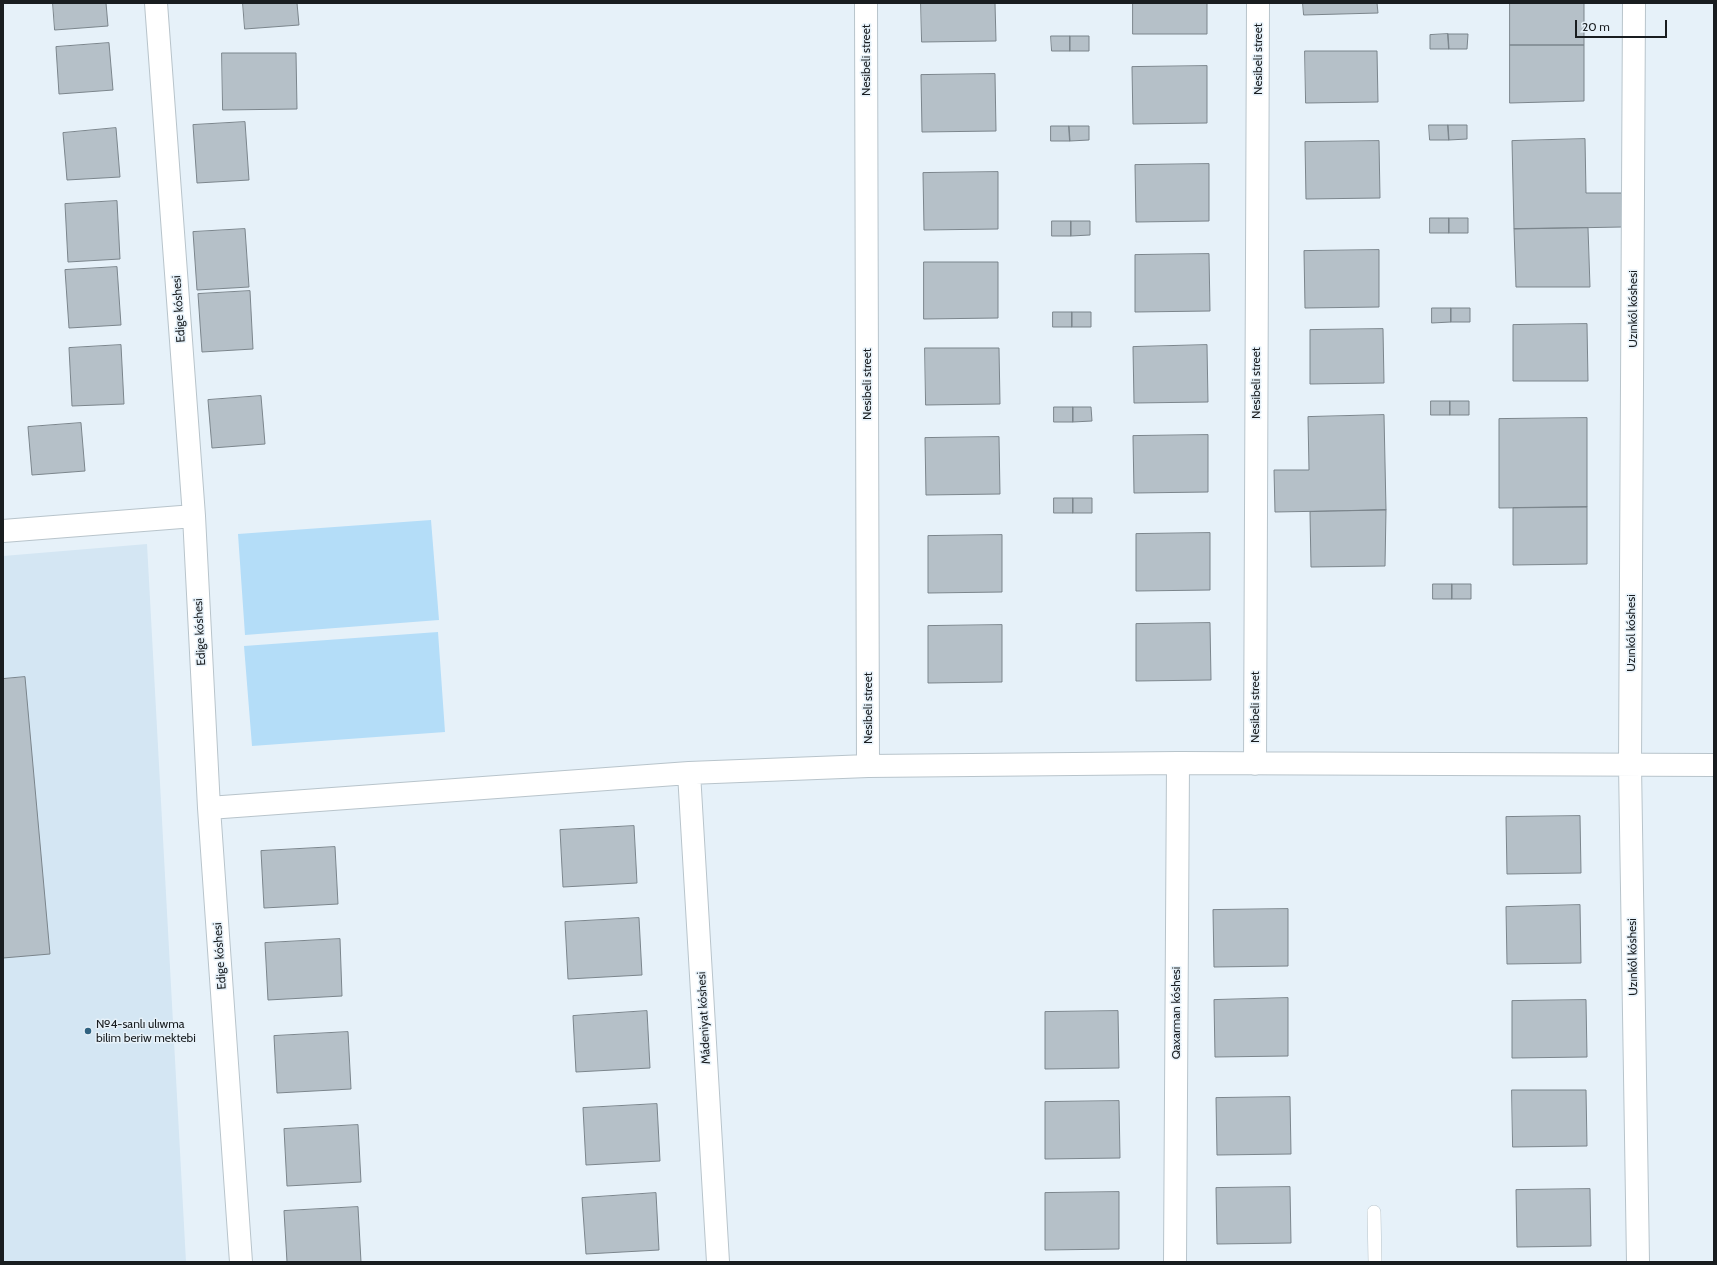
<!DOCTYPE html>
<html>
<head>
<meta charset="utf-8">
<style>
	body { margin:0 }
	#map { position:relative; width:1717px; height:1265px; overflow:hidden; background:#e6f1f9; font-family:Cabin,sans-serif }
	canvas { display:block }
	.frame { position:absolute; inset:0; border:4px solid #191d20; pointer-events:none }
	.scale { position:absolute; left:1575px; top:20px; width:92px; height:18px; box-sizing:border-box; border:2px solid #191d20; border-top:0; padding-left:5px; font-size:12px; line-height:14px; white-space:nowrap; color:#191d20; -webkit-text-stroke:3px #e6f1f9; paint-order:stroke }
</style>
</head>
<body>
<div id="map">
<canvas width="1717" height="1265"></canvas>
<div class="frame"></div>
<div class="scale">20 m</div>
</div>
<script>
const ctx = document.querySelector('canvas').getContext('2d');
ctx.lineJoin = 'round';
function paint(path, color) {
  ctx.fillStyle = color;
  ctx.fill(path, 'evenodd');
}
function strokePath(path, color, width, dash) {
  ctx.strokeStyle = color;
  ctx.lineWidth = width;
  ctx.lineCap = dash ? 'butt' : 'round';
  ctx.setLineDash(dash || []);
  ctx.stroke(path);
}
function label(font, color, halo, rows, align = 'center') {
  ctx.font = font + ' Cabin,sans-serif';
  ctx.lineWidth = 3;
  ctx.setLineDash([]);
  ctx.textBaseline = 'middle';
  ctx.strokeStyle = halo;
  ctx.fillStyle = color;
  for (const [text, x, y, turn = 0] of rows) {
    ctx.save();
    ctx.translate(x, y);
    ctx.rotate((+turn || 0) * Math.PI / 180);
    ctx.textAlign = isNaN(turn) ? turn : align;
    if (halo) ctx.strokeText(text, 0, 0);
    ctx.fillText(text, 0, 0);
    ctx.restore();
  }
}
paint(new Path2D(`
	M 147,544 L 186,1262 L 3,1262 L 3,556 Z`), '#d4e6f3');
paint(new Path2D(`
	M 431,520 L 439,620 L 245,635 L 238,534 Z
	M 438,632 L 445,732 L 252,746 L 244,646 Z`), '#b4ddf8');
const building = new Path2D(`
	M 53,3 L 106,3 L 108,26 L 55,30 Z
	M 243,3 L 297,3 L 299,25 L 245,29 Z
	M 921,3 L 995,3 L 996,41 L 922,42 Z
	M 1133,3 L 1207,3 L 1207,34 L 1133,34 Z
	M 1303,3 L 1377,3 L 1378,13 L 1304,15 Z
	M 1510,3 L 1584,3 L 1584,45 L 1510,45 Z
	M 1448,34 L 1449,49 L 1430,49 L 1430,35 Z
	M 1448,34 L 1468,34 L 1467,49 L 1449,49 Z
	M 1051,36 L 1070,36 L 1070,51 L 1052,51 Z
	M 1070,36 L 1089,36 L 1089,51 L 1070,51 Z
	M 109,43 L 113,90 L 59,94 L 56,47 Z
	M 1510,45 L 1584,45 L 1584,101 L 1510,103 Z
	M 1305,51 L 1377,51 L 1378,102 L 1306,103 Z
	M 222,53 L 296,53 L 297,109 L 223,110 Z
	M 1207,66 L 1207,123 L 1133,124 L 1132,67 Z
	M 995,74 L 996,131 L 922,132 L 921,75 Z
	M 245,122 L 249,180 L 197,183 L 193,125 Z
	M 1429,125 L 1448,125 L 1449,140 L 1430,140 Z
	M 1448,125 L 1467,125 L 1467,139 L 1449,140 Z
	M 1051,126 L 1069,126 L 1070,141 L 1051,141 Z
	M 1069,126 L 1089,126 L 1089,140 L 1070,141 Z
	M 116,128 L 120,177 L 67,180 L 63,133 Z
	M 1585,139 L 1586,193 L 1622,193 L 1622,227 L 1514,229 L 1512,141 Z
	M 1379,141 L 1380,198 L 1306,199 L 1305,142 Z
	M 1209,164 L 1209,221 L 1136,222 L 1135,165 Z
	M 998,172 L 998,229 L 924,230 L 923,173 Z
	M 117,201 L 120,259 L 68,262 L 65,204 Z
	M 1430,218 L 1449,218 L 1449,233 L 1430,233 Z
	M 1449,218 L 1468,218 L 1468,233 L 1449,233 Z
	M 1052,221 L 1071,221 L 1071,236 L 1052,236 Z
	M 1071,221 L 1090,221 L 1090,235 L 1071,236 Z
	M 1588,228 L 1590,287 L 1516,287 L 1514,229 Z
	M 245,229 L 249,287 L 197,290 L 193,232 Z
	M 1379,250 L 1379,307 L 1305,308 L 1304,251 Z
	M 1209,254 L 1210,311 L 1135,312 L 1135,255 Z
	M 924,262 L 998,262 L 998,318 L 924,319 Z
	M 117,267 L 121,325 L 69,328 L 65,270 Z
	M 250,291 L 253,349 L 202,352 L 198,294 Z
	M 1432,308 L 1451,308 L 1451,322 L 1432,323 Z
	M 1451,308 L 1470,308 L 1470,322 L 1451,322 Z
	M 1053,312 L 1072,312 L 1072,327 L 1053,327 Z
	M 1072,312 L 1091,312 L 1091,327 L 1072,327 Z
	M 1587,324 L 1588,381 L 1513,381 L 1513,325 Z
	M 1383,329 L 1384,383 L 1310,384 L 1310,330 Z
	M 121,345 L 124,404 L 72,406 L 69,348 Z
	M 1207,345 L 1208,402 L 1134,403 L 1133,347 Z
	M 925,348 L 999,348 L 1000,404 L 926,405 Z
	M 261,396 L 265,444 L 212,448 L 208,400 Z
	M 1431,401 L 1450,401 L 1450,415 L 1431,415 Z
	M 1450,401 L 1469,401 L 1469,415 L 1450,415 Z
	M 1054,407 L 1073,407 L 1073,422 L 1054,422 Z
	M 1073,407 L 1091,407 L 1092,421 L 1073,422 Z
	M 1384,415 L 1386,510 L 1275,512 L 1274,470 L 1309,470 L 1308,417 Z
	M 1587,418 L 1587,507 L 1499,508 L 1499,419 Z
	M 81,423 L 85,471 L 32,475 L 28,427 Z
	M 1208,435 L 1208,492 L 1134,493 L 1133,436 Z
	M 999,437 L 1000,494 L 926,495 L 925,438 Z
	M 1054,498 L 1073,498 L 1073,513 L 1054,513 Z
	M 1073,498 L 1092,498 L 1092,513 L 1073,513 Z
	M 1587,507 L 1587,564 L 1513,565 L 1513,508 Z
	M 1386,510 L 1385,566 L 1311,567 L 1310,512 Z
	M 1210,533 L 1210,590 L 1136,591 L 1136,534 Z
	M 1002,535 L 1002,592 L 928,593 L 928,536 Z
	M 1433,584 L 1452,584 L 1452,599 L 1433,599 Z
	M 1452,584 L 1471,584 L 1471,599 L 1452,599 Z
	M 1210,623 L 1211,680 L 1136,681 L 1136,624 Z
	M 1002,625 L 1002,682 L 928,683 L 928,626 Z
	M 25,677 L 50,954 L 3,958 L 3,679 Z
	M 1580,816 L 1581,873 L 1507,874 L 1506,817 Z
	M 634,826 L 637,883 L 563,887 L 560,830 Z
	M 335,847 L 338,904 L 264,908 L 261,851 Z
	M 1580,905 L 1581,963 L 1507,964 L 1506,907 Z
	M 1288,909 L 1288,966 L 1214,967 L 1213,910 Z
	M 639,918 L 642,975 L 568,979 L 565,922 Z
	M 340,939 L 342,996 L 268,1000 L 265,943 Z
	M 1288,998 L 1288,1056 L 1215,1057 L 1214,1000 Z
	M 1586,1000 L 1587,1057 L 1512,1058 L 1512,1001 Z
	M 647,1011 L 650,1068 L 576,1072 L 573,1016 Z
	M 1118,1011 L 1119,1068 L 1045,1069 L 1045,1012 Z
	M 348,1032 L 351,1089 L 277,1093 L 274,1036 Z
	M 1512,1090 L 1586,1090 L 1587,1146 L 1513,1147 Z
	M 1290,1097 L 1291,1154 L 1217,1155 L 1216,1098 Z
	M 1119,1101 L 1120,1158 L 1045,1159 L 1045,1102 Z
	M 657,1104 L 660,1161 L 586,1165 L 583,1108 Z
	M 358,1125 L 361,1182 L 287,1186 L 284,1129 Z
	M 1290,1187 L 1291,1243 L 1217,1244 L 1216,1188 Z
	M 1590,1189 L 1591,1246 L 1517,1247 L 1516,1190 Z
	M 1119,1192 L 1119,1249 L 1045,1250 L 1045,1193 Z
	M 656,1193 L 659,1250 L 586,1254 L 582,1198 Z
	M 358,1207 L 361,1262 L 287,1262 L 284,1211 Z`);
paint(building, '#b5c0c8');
strokePath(building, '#7b858c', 1);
const service = new Path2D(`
	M 1374,1212 L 1375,1262`);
const minor = new Path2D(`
	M 156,3 L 194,516 L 209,808 L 241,1262
	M 866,3 L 868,766
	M 1634,3 L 1630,765 L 1638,1262
	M 3,531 L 194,516
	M 1255,764 L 1258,3
	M 689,773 L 718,1262
	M 209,808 L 689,773 L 868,766 L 1178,763 L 1714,765
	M 1175,1262 L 1178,763`);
strokePath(service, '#b8c4cb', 14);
strokePath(minor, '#b8c4cb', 24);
strokePath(service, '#fff', 13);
strokePath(minor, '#fff', 22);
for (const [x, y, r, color] of [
	[88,1031,4,"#306280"]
]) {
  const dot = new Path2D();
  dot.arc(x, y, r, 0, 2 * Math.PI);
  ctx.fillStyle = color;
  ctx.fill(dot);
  strokePath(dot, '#e6f1f9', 1.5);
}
label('12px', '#191d20', '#e6f1f9', [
	["Nesibeli street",1258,59,-90],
	["Nesibeli street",866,60,-90],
	["Edige kóshesi",179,309,-94],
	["Uzınkól kóshesi",1633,309,-90],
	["Nesibeli street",1256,383,-90],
	["Nesibeli street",867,384,-90],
	["Edige kóshesi",200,632,-93],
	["Uzınkól kóshesi",1631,633,-90],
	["Nesibeli street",1255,707,-90],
	["Nesibeli street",868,708,-90],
	["Edige kóshesi",220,956,-94],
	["Uzınkól kóshesi",1633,957,-91],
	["Qaxarman kóshesi",1176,1013,-90],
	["Mádeniyat kóshesi",704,1018,-93]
]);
label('12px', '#191d20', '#e6f1f9', [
	["№4-sanlı ulıwma",96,1024],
	["bilim beriw mektebi",96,1038]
], 'left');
</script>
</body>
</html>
